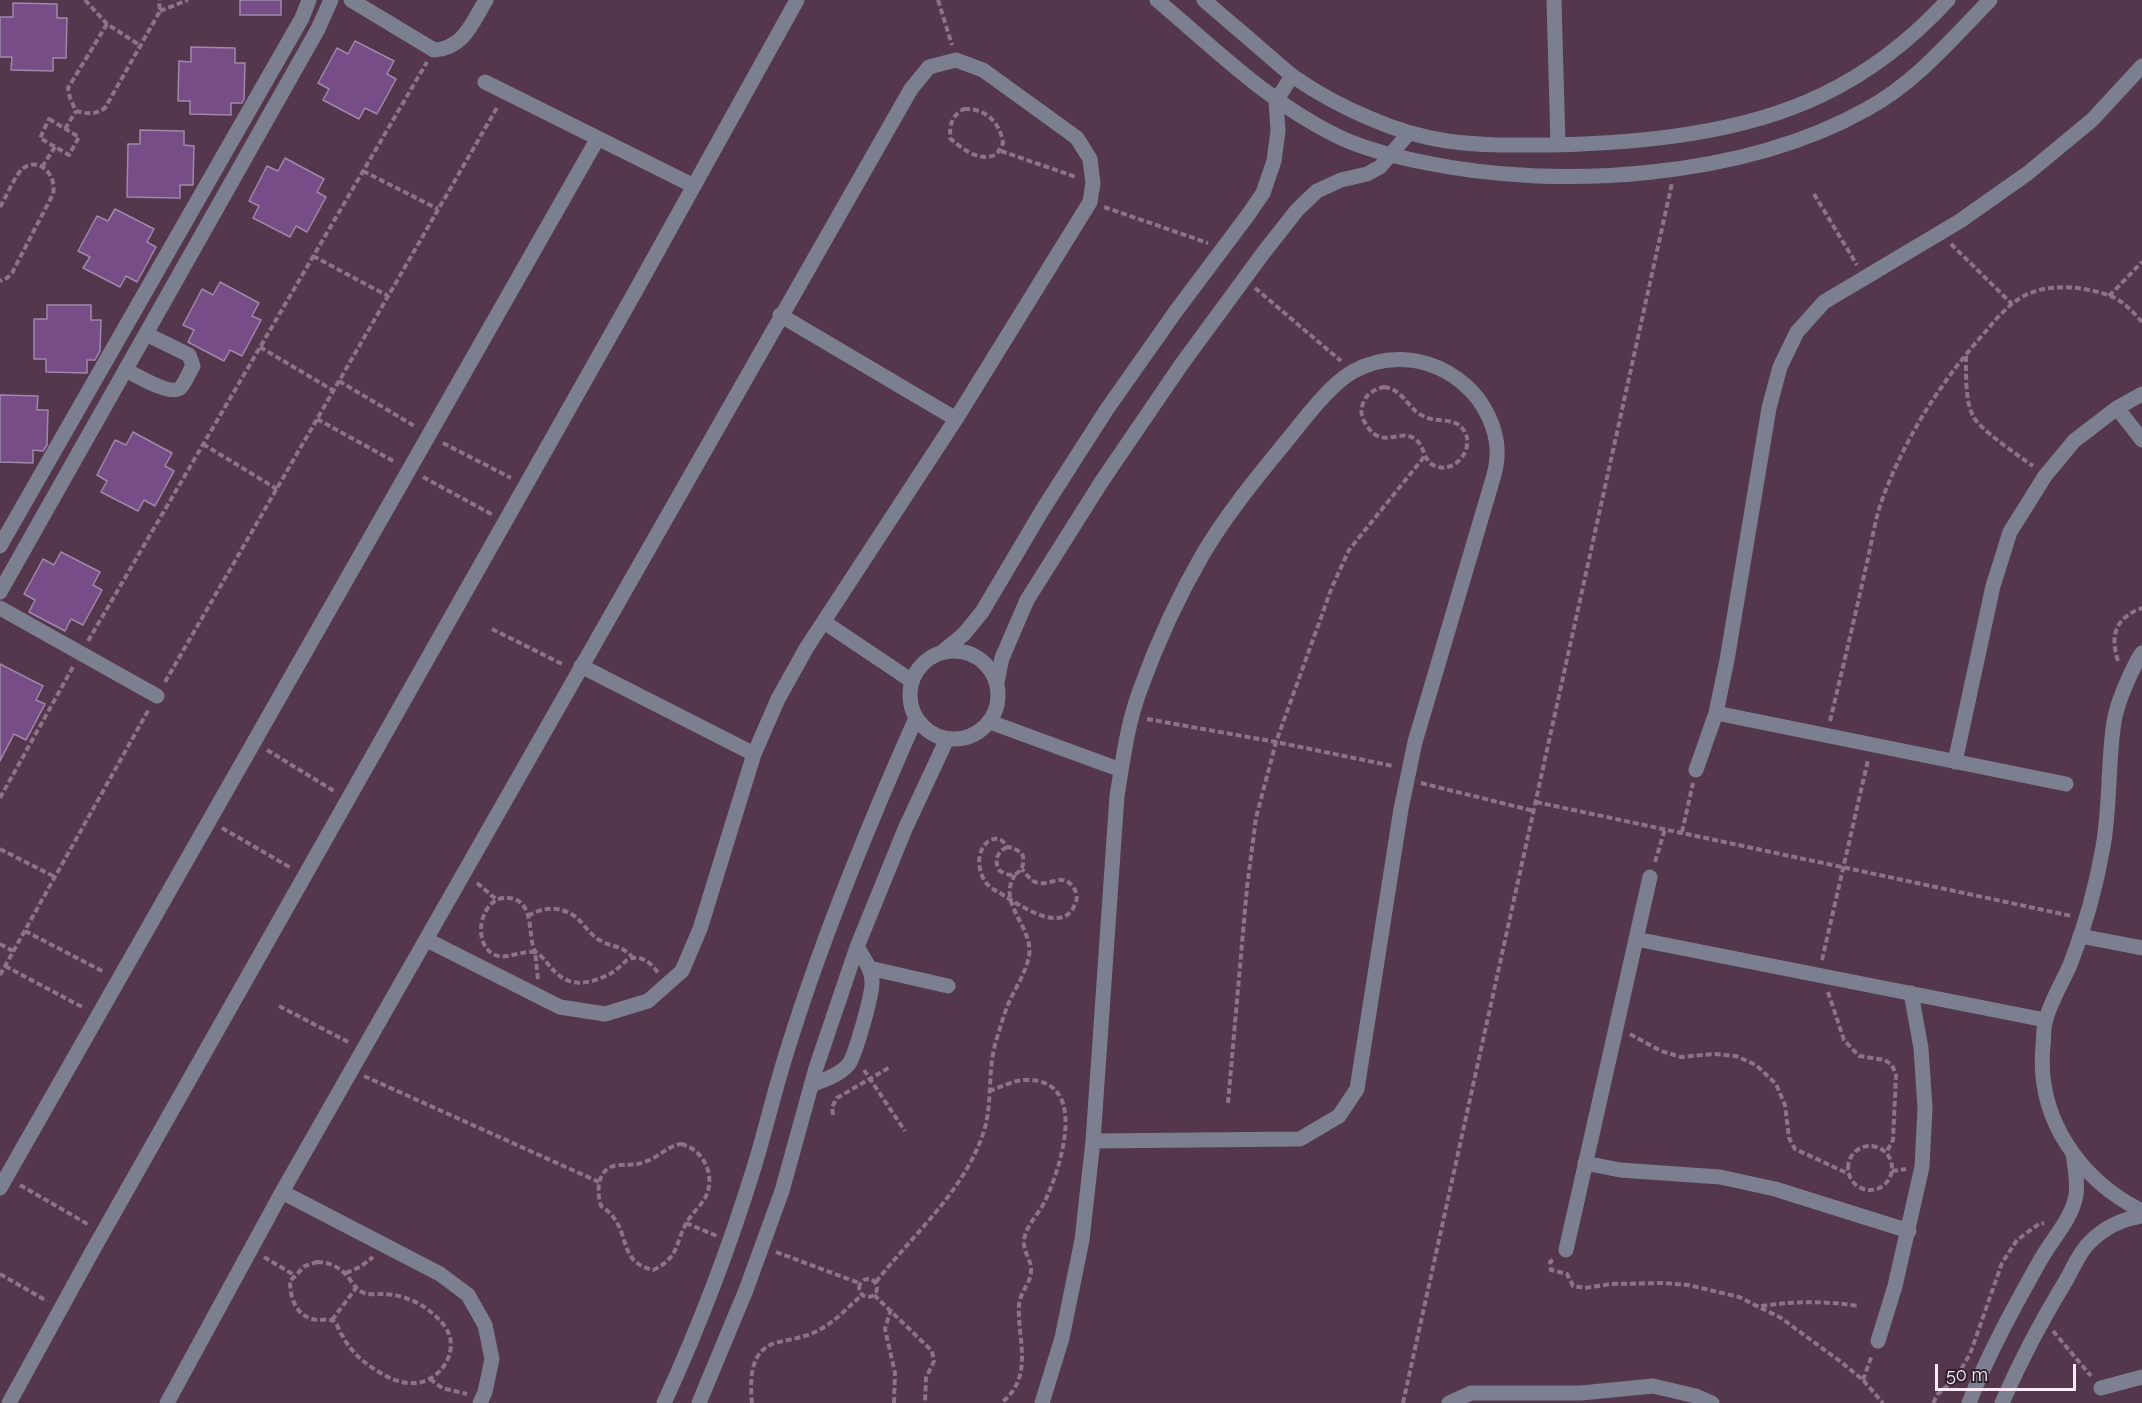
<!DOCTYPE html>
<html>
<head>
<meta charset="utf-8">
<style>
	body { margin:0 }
	#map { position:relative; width:2142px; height:1403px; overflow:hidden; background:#54364d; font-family:Raleway,sans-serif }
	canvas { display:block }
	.scale { position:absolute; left:1935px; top:1364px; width:141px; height:27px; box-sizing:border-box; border:3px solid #fdeaf8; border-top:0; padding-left:8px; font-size:18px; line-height:21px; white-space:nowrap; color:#fdeaf8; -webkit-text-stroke:4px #31232e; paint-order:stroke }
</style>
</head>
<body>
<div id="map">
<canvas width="2142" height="1403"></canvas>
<div class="scale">50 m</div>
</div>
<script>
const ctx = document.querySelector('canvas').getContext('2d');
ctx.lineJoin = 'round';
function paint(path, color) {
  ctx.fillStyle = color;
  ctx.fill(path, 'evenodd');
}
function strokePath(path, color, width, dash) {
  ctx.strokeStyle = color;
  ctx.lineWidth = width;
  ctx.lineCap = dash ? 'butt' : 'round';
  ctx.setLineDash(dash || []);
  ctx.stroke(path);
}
const building = new Path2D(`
	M 240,0 L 281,0 L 281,15 L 240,15 Z
	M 13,3 L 57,4 L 57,18 L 67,18 L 66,58 L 53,58 L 53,71 L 11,70 L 12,57 L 0,57 L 0,17 L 13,17 Z
	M 355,41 L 394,61 L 387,74 L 396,79 L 377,114 L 365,108 L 359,119 L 323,100 L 329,89 L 318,83 L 337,48 L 348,54 Z
	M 191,47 L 235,48 L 235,63 L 245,63 L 244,99 L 242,103 L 231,103 L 231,115 L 190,114 L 190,101 L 178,101 L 179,61 L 191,62 Z
	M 140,130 L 184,131 L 184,145 L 194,146 L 193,185 L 180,185 L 180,198 L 127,197 L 128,144 L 140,144 Z
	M 285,158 L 324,179 L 317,192 L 326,197 L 307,232 L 296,226 L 290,237 L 253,218 L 259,206 L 249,201 L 267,166 L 278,171 Z
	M 115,209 L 154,229 L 147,242 L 156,247 L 137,282 L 126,276 L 120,287 L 83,268 L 90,257 L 78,251 L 97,216 L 108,221 Z
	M 220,282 L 259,303 L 252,316 L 261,320 L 242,356 L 230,350 L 224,361 L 188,342 L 194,330 L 183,325 L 202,289 L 213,295 Z
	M 47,305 L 91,305 L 91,320 L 101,320 L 100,351 L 95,360 L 87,360 L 87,373 L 46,372 L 46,359 L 34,359 L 34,319 L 47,319 Z
	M 0,395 L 38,396 L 37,410 L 48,410 L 47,445 L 43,451 L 33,450 L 33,463 L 0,462 Z
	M 133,432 L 172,453 L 165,466 L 174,471 L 155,506 L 144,500 L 138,511 L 101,492 L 107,481 L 97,475 L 115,440 L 126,445 Z
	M 61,552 L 100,572 L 93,585 L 102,590 L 83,625 L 71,619 L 65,631 L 29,612 L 35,600 L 24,594 L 43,559 L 54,565 Z
	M 0,664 L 43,686 L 36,700 L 45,704 L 26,740 L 14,734 L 0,761 Z`);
paint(building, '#774d87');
strokePath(building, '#9f88a9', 1.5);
strokePath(new Path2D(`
	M 85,0 L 107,24 L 141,46
	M 938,0 L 952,45
	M 160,11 L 188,0
	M 107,24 L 68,88 L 70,98 L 76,111 C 87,114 95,115 105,108 L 160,11 L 159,0
	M 964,109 C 985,108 1000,122 1003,143 L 997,154 C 980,163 962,149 950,138 C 950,125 951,116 964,109 Z
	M 49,119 L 79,137 L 69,155 L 40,138 Z
	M 65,129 L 76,111
	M 1001,151 L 1076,177
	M 42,167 L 55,147
	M 363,171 L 438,209
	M 1814,194 L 1857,265
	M 0,207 C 6,197 15,176 22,169 C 40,155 57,176 53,194 L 12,273 L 7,278 L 0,281
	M 1104,207 L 1208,243
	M 1951,244 L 2012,304
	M 313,256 L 388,296
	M 1255,288 L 1341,361
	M 2109,296 L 2142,262
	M 260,347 L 334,391
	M 1966,356 C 1966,372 1965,401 1973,416 C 1979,429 2019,456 2033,466
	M 339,381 L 416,427
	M 1384,387 C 1403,389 1407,408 1423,416 C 1435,423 1453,417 1462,428 C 1478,445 1455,477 1433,465 C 1422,458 1425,446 1415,439 C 1398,427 1381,453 1364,421 C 1360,415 1361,406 1365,399 C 1369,392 1376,389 1384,387 Z
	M 317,419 L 395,462
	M 443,443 L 511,478
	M 203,444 L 277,489
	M 423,477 L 493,515
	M 492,629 L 564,665
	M 88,641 L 427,62
	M 2118,661 C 2110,635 2115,618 2142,608
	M 165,682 L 498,106
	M 1147,719 L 1276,742 L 1393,766
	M 1830,721 C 1842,671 1854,621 1865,571 C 1871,548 1874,522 1882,500 C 1904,440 1938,386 1980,338 C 1993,323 2005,307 2022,297 C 2047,282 2089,286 2115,298 C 2125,303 2134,313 2142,322
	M 267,750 L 334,791
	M 1421,783 L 1534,811
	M 0,798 L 74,665
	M 1536,802 L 2072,916
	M 222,828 L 291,868
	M 1682,832 L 1693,783
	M 1007,847 C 997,852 994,860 999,870 C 1013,882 1028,870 1022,853 L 1013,848 L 1007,847 C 1003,840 999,837 990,840 C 975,850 977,873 988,885 C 992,890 998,891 1003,895 C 1020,905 1063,936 1075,904 C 1078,898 1077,892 1073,887 C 1062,871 1048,888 1035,882 C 1030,880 1026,874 1022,869
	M 0,849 L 55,877
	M 1655,862 L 1665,829
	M 477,883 L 497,900
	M 528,916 C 544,906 562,906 577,918 C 585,925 590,935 601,941 C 612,947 624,946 633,958
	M 25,931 L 104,972
	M 0,944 L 13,951
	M 1822,960 L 1868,760
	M 5,966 L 84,1008
	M 0,975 L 149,709
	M 538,979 L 535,952 C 522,950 508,960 495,955 C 470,944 481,894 509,898 C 536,901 527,937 535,951 C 537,954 540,955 542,957 C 551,967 556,976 569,981 C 582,986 602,979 613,972 C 618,969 622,964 627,960 C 639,953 652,963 658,973
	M 1828,992 L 1844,1040 L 1859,1056 L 1885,1060 L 1892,1065 L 1896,1075 L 1893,1140 L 1886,1153
	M 279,1006 L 350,1043
	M 1630,1034 L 1661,1051 L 1681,1057 L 1714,1054 L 1736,1056 L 1756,1065 L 1776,1084 L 1785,1105 L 1789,1138 L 1795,1149 L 1849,1174
	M 864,1070 L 905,1131
	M 364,1076 L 599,1182
	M 989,1091 C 1002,1087 1015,1079 1028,1080 C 1090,1081 1060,1169 1045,1201 C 1039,1214 1025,1226 1024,1241 C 1023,1253 1032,1260 1031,1271 C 1031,1283 1020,1292 1019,1305 C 1017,1339 1035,1377 1001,1403
	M 1228,1103 L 1247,887 L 1256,818 L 1276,742 L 1332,587 L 1349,550 L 1424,457
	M 833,1115 L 832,1107 L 837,1098 L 890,1067
	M 681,1144 C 703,1149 716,1175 706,1196 C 702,1205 692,1213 687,1222 C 674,1245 680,1257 653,1270 C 614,1261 634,1227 601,1206 C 596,1190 597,1167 619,1165 C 630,1164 636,1166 647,1161 C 659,1157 667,1146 681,1144 Z
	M1848 1168a22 22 0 1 1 44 0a22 22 0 1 1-44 0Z
	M 1892,1171 L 1906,1169
	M 20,1185 L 89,1225
	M 686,1223 L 717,1236
	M 776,1252 L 859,1283
	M 264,1257 L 294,1275
	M 1553,1260 L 1550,1262 L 1551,1270 L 1567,1274 L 1573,1286 L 1585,1288 L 1611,1284 L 1662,1283 L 1688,1285 L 1739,1297 L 1781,1318 L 1841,1362 L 1863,1380 L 1883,1403
	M 317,1262 C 331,1262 343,1269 351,1281 C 355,1286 357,1290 364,1293 C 370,1295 376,1294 382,1294 C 395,1294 409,1298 421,1305 C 432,1312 444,1322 449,1334 C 457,1356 438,1382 415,1383 C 397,1385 375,1371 362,1360 C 354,1353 347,1345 342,1335 C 339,1332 338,1326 336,1323 C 332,1318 324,1320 319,1320 C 297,1319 290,1299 290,1281 L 305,1266 Z
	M 346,1273 L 360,1267 L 373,1257
	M 0,1274 L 47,1301
	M859 1288a9 9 0 1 1 18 0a9 9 0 1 1-18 0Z
	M 876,1282 C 914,1233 964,1192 984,1131 C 993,1101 987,1071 996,1041 C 1000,1028 1004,1014 1009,1002 C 1016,987 1026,972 1029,956 C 1034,926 996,904 1015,875
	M 874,1295 L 932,1351 L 934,1361 L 926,1378 L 925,1403
	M 1761,1306 C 1797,1301 1824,1301 1859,1306
	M 891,1309 L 885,1329 L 895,1373 L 894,1403
	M 332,1320 L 356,1288
	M 2053,1331 L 2091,1376
	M 430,1379 L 442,1388 L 467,1394
	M 1863,1380 L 1872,1355
	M 752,1403 C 750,1382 749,1351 775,1343 C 790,1339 805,1338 819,1330 C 836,1321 848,1307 862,1295
	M 1403,1403 L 1672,183
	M 1933,1403 L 1938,1394 L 1956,1378 L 1970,1354 L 2002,1263 L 2017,1240 L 2039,1224 L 2044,1223`), '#8d7387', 4, [6, 3]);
strokePath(new Path2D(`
	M 351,0 L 434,50 C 464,48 472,23 486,0
	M 1157,0 C 1213,47 1267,101 1333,134 C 1360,148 1392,156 1422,162 C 1559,191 1744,178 1867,109 C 1915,83 1952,39 1990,0
	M 1204,0 C 1223,17 1243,33 1262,50 C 1273,59 1283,69 1294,77 C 1317,93 1343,107 1369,118 C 1394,129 1421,137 1447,141 C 1482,146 1517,145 1551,145 C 1640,143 1741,134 1822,95 C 1870,72 1912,39 1948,0
	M 1554,0 L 1558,145
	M 485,82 L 694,186
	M 780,315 L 956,419
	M 126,370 C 136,375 170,396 180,388 C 185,384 189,372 193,366 L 189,355 L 146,334
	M 2117,408 L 2142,440
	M 0,546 L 302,18 L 309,0
	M 0,592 L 318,29 L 331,0
	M 0,608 L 157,696
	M 824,622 L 912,681
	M910 695a44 44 0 1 1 88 0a44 44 0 1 1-88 0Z
	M 941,653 L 964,634 L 982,612 L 1043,509 L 1107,409 L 1176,311 L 1248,215 L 1263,193 L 1274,161 L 1278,131 L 1276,101 L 1292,76
	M 2142,653 C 2137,659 2135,666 2131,673 C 2123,691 2115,709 2113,729 C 2108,768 2110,808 2103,847 C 2096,887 2085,927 2070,965 C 2062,983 2051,1001 2046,1019 C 2043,1027 2044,1038 2043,1046 C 2036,1118 2080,1180 2142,1211
	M 581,666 L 754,754
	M 997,682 L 1002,658 L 1027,600 L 1102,481 L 1181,365 L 1264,252 L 1297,210 L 1317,191 L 1341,180 L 1367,174 L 1380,167 L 1409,133
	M 1716,713 L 2066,784
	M 990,722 L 1121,770
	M 1955,762 L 1993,586 L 2010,532 L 2045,476 L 2074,441 L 2117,408 L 2142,394
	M 1696,770 L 1716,713 L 1727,660 L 1769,408 L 1780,367 L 1797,332 L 1824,302 L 1960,221 L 2028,173 L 2092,120 L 2142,66
	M 2080,936 L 2142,948
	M 1636,939 L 2045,1020
	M 869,968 L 948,986
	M 811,1085 C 824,1080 839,1075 848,1065 C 855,1057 873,993 872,981 C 872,969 863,957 857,947
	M 1585,1163 L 1620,1170 L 1720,1177 L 1775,1189 L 1909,1231
	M 0,1188 L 598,138
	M 282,1192 L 440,1274 L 468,1295 L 485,1325 L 492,1359 L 485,1392 L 480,1403
	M 1566,1250 L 1650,877
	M 1878,1341 L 1895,1286 L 1922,1167 L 1925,1108 L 1921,1048 L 1911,993
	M 2101,1388 L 2142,1377
	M 9,1403 L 93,1250 L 635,292 L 797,0
	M 167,1403 L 282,1192 L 911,89 L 929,67 L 956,60 L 983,70 L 1077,138 L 1090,159 L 1093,183 L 1090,202 L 956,419 L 807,647 L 778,699 L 754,754 L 700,929 L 682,971 L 648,1001 L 605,1014 L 560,1007 L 427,940
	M 664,1403 C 700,1325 731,1243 756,1161 C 767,1124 776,1085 788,1048 C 823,935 868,826 916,718
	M 699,1403 L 746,1290 L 782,1191 L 816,1068 L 857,947 L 905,829 L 947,739
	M 1042,1403 L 1062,1338 L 1082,1240 L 1093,1141 L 1117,796 C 1123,760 1127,725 1140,690 C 1157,643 1178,597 1203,554 C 1227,513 1259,475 1289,438 C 1305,418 1330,385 1352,372 C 1389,351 1433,357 1465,385 C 1484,401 1499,431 1497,457 C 1497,468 1492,481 1489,492 L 1415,742 L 1401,809 L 1357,1089 L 1339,1116 L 1300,1139 L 1093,1141
	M 1449,1403 L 1471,1393 L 1581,1393 L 1653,1386 L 1696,1396 L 1712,1403
	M 1969,1403 C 1988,1354 2015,1305 2041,1259 C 2052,1239 2072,1219 2076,1195 C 2078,1182 2075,1168 2073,1154
	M 2002,1403 C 2021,1359 2043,1318 2068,1277 C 2074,1266 2080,1251 2090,1242 C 2104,1228 2123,1219 2142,1216`), '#7b7f8f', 15);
</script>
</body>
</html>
